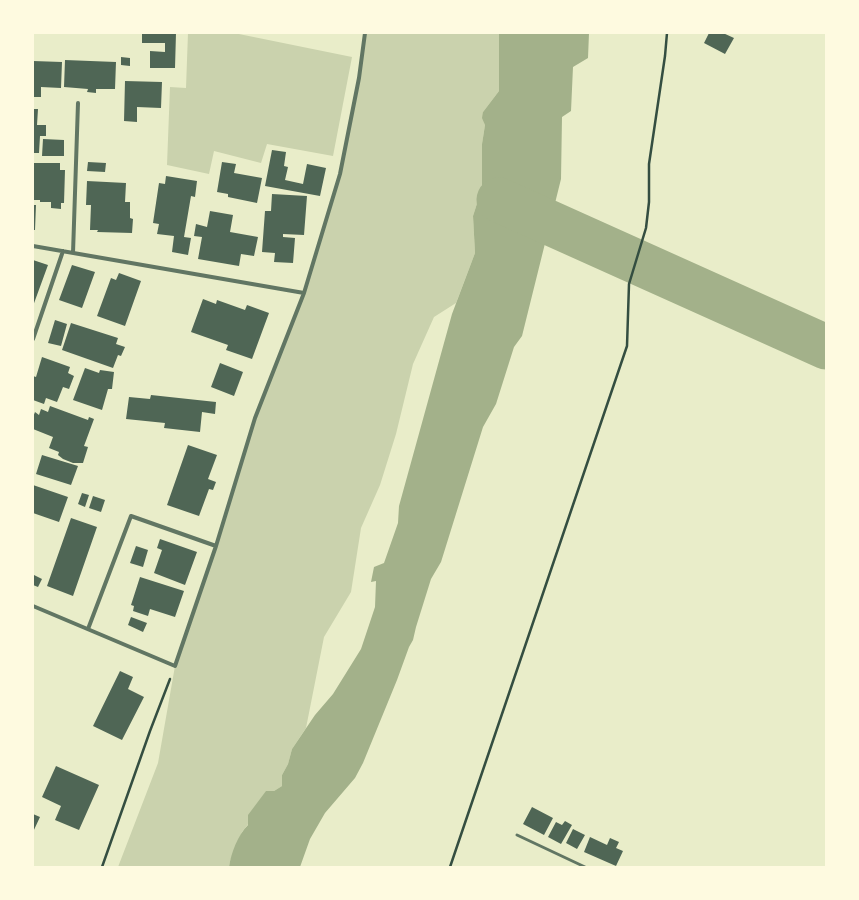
<!DOCTYPE html>
<html>
<head>
<meta charset="utf-8">
<style>
	body { margin:0 }
	#map { position:relative; width:859px; height:900px; overflow:hidden; background:#e9edc9; font-family:Karla,sans-serif }
	canvas { display:block }
	.frame { position:absolute; inset:0; border:34px solid #fefae0; pointer-events:none }
</style>
</head>
<body>
<div id="map">
<canvas width="859" height="900"></canvas>
<div class="frame"></div>
</div>
<script>
const ctx = document.querySelector('canvas').getContext('2d');
ctx.lineJoin = 'round';
function paint(path, color) {
  ctx.fillStyle = color;
  ctx.fill(path, 'evenodd');
}
function strokePath(path, color, width, dash) {
  ctx.strokeStyle = color;
  ctx.lineWidth = width;
  ctx.lineCap = dash ? 'butt' : 'round';
  ctx.setLineDash(dash || []);
  ctx.stroke(path);
}
paint(new Path2D(`
	M 188,33 L 234,33 L 352,57 L 333,156 L 267,144 L 261,163 L 214,151 L 209,174 L 167,165 L 170,87 L 186,88 Z
	M 365,33 L 499,33 L 499,91 L 483,112 L 485,125 L 482,144 L 482,188 L 473,216 L 475,253 L 456,303 L 434,317 L 413,364 L 396,434 L 380,485 L 361,528 L 351,592 L 324,637 L 306,728 L 292,749 L 288,764 L 282,775 L 282,786 L 274,791 L 242,832 L 230,861 L 229,867 L 118,867 L 158,763 L 175,666 L 216,546 L 255,418 L 304,293 L 340,174 L 359,78 Z`), '#cad2ad');
paint(new Path2D(`
	M 499,33 L 589,33 L 588,58 L 573,67 L 571,111 L 562,117 L 561,179 L 522,336 L 514,347 L 496,404 L 483,427 L 441,562 L 431,579 L 416,627 L 413,640 L 409,647 L 397,680 L 363,763 L 355,778 L 325,813 L 310,839 L 300,867 L 229,867 C 231,853 238,835 248,825 L 248,815 L 266,791 L 274,791 L 282,786 L 282,775 L 288,764 L 292,749 L 315,715 L 333,694 L 361,649 L 375,607 L 376,581 L 371,582 L 374,567 L 384,563 L 398,523 L 399,506 L 452,314 L 475,253 L 473,216 L 482,188 L 482,144 L 485,125 L 482,118 L 483,112 L 499,91 Z`), '#a3b18a');
strokePath(new Path2D(`
	M 499,200 L 826,347`), '#a3b18a', 45);
paint(new Path2D(`
	M 142,33 L 176,33 L 175,68 L 150,68 L 150,51 L 165,52 L 165,43 L 142,43 Z
	M 709,33 L 723,33 L 734,38 L 725,54 L 704,43 Z
	M 121,57 L 130,58 L 130,66 L 121,65 Z
	M 65,60 L 116,62 L 115,89 L 96,89 L 96,93 L 87,92 L 88,89 L 64,87 Z
	M 33,61 L 62,62 L 61,88 L 41,87 L 41,97 L 33,97 Z
	M 125,81 L 162,82 L 161,108 L 137,107 L 137,122 L 124,121 Z
	M 33,109 L 38,109 L 37,125 L 46,125 L 46,136 L 40,136 L 39,153 L 33,153 Z
	M 43,139 L 64,140 L 64,156 L 42,156 Z
	M 272,150 L 286,152 L 284,166 L 288,167 L 285,180 L 303,184 L 307,164 L 326,168 L 320,196 L 265,186 Z
	M 88,162 L 106,163 L 105,172 L 87,171 Z
	M 222,162 L 236,164 L 234,173 L 262,178 L 257,203 L 228,197 L 228,194 L 217,192 Z
	M 33,163 L 60,163 L 60,170 L 65,170 L 64,203 L 61,203 L 61,209 L 51,208 L 51,202 L 40,202 L 40,200 L 33,200 Z
	M 166,176 L 197,181 L 195,197 L 191,196 L 184,237 L 191,238 L 188,255 L 172,252 L 174,236 L 157,234 L 159,224 L 153,223 L 159,183 L 165,184 Z
	M 87,181 L 126,183 L 125,202 L 130,202 L 130,218 L 133,219 L 132,233 L 97,232 L 98,230 L 90,230 L 91,205 L 86,205 Z
	M 272,194 L 307,196 L 304,235 L 283,234 L 283,237 L 295,238 L 293,263 L 274,262 L 275,253 L 262,252 L 265,211 L 271,211 Z
	M 33,205 L 36,205 L 35,230 L 33,230 Z
	M 210,211 L 233,215 L 230,232 L 258,237 L 254,256 L 241,254 L 239,266 L 198,259 L 202,237 L 194,236 L 196,224 L 207,227 Z
	M 33,260 L 48,265 L 33,306 Z
	M 72,265 L 95,272 L 82,308 L 59,300 Z
	M 119,273 L 141,281 L 125,326 L 97,316 L 111,278 L 116,280 Z
	M 203,299 L 216,304 L 217,300 L 245,310 L 247,305 L 269,313 L 252,359 L 226,350 L 228,345 L 191,332 Z
	M 55,320 L 67,324 L 61,346 L 48,343 Z
	M 71,323 L 118,338 L 116,344 L 125,347 L 121,356 L 118,355 L 113,368 L 62,350 Z
	M 42,357 L 70,367 L 68,373 L 74,376 L 69,389 L 63,387 L 57,402 L 46,398 L 44,404 L 33,400 L 33,376 L 36,377 Z
	M 220,363 L 243,372 L 234,396 L 211,387 Z
	M 85,368 L 99,373 L 100,370 L 114,372 L 112,389 L 108,389 L 102,410 L 73,400 Z
	M 151,395 L 216,402 L 215,414 L 202,412 L 200,432 L 164,428 L 165,423 L 126,419 L 129,397 L 150,399 Z
	M 50,406 L 88,420 L 89,417 L 94,419 L 84,446 L 88,447 L 83,463 L 73,463 L 63,459 L 58,455 L 59,452 L 49,448 L 53,437 L 33,429 L 33,417 L 35,412 L 39,415 L 41,409 L 48,412 Z
	M 188,445 L 217,455 L 208,479 L 216,482 L 213,490 L 209,489 L 199,516 L 167,505 Z
	M 42,455 L 78,466 L 71,485 L 36,474 Z
	M 33,485 L 68,497 L 59,522 L 33,513 Z
	M 82,493 L 89,495 L 85,507 L 78,504 Z
	M 93,496 L 105,500 L 101,512 L 89,508 Z
	M 71,518 L 97,527 L 73,596 L 47,586 Z
	M 160,539 L 197,552 L 185,585 L 154,573 L 162,550 L 157,548 Z
	M 136,546 L 148,550 L 143,567 L 130,563 Z
	M 34,575 L 42,579 L 38,587 L 33,585 Z
	M 140,577 L 184,591 L 175,617 L 150,609 L 148,616 L 133,611 L 134,606 L 131,605 Z
	M 131,617 L 147,623 L 143,632 L 128,625 Z
	M 120,671 L 133,677 L 128,689 L 144,697 L 122,740 L 93,726 Z
	M 56,766 L 99,785 L 79,830 L 55,820 L 61,806 L 42,797 Z
	M 532,807 L 553,818 L 544,835 L 523,824 Z
	M 33,814 L 40,817 L 33,832 Z
	M 565,821 L 572,825 L 561,844 L 548,837 L 556,822 L 562,825 Z
	M 573,829 L 585,835 L 577,849 L 566,843 Z
	M 590,837 L 607,845 L 610,838 L 619,842 L 616,848 L 623,851 L 616,866 L 584,852 Z`), '#4f6655');
strokePath(new Path2D(`
	M 102,867 L 150,731 L 170,679
	M 450,867 L 627,346 L 629,284 L 646,228 L 649,202 L 649,164 L 665,56 L 667,33`), '#344e41', 2.5);
strokePath(new Path2D(`
	M 517,835 L 585,867`), '#617663', 3);
strokePath(new Path2D(`
	M 33,246 L 304,293
	M 73,253 L 78,103
	M 33,339 L 63,251
	M 33,606 L 175,666 L 216,546 L 255,418 L 304,293 L 340,174 L 359,78 L 365,33
	M 88,629 L 131,516 L 216,546`), '#617663', 4);
</script>
</body>
</html>
